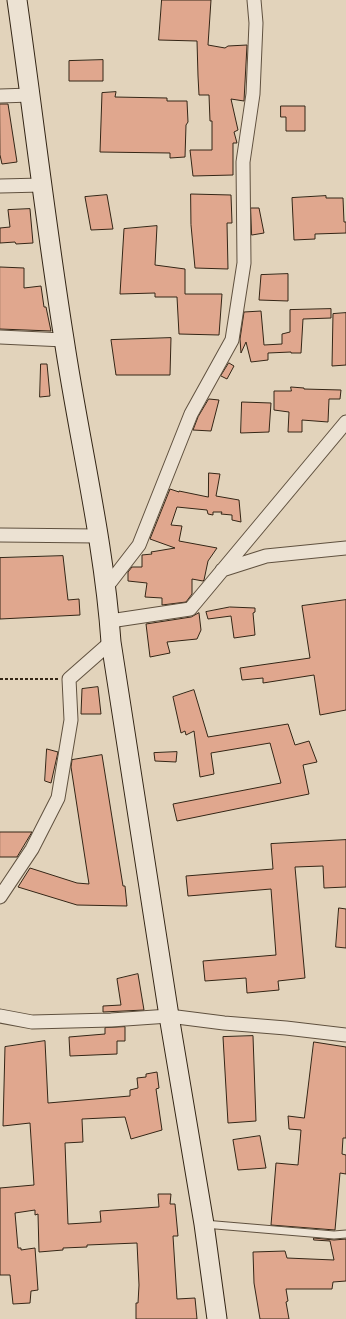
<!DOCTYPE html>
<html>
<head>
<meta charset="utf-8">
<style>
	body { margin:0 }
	canvas { display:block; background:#e2d3bb }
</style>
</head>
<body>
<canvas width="346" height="1319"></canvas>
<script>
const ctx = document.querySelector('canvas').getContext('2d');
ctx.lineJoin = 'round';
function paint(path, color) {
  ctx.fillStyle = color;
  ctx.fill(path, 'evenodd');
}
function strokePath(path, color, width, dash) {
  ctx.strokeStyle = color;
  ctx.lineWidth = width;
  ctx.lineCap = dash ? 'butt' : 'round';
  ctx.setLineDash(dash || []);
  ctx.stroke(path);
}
const building = new Path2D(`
	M 162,0 L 211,0 L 208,45 L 225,48 L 228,46 L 247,45 L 244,101 L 231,99 L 238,130 L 234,132 L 237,143 L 233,143 L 233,175 L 193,176 L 190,150 L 212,150 L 212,121 L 210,121 L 209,95 L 199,95 L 198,76 L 197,41 L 159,40 Z
	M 103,60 L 103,81 L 69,81 L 69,61 Z
	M 116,92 L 115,97 L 167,98 L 167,101 L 187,101 L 188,122 L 186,125 L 185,157 L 170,158 L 170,153 L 100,152 L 102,93 Z
	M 0,104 L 8,104 L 17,162 L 2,164 L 0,155 Z
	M 281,106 L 305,106 L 305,131 L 286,131 L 286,117 L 281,117 Z
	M 191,194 L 231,195 L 232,223 L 227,223 L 228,269 L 195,268 L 191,225 Z
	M 107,195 L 113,229 L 91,230 L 85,197 Z
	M 326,196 L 326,198 L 343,198 L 344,222 L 346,222 L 346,233 L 315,234 L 315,239 L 294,240 L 292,198 Z
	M 251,208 L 259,208 L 264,233 L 252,235 Z
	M 30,209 L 33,243 L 16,244 L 15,242 L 0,243 L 0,228 L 10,227 L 8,210 Z
	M 157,226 L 155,265 L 185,269 L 185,294 L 222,294 L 219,335 L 179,334 L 177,297 L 155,297 L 155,293 L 120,294 L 124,229 Z
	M 0,267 L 24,268 L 24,288 L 41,286 L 44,307 L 46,307 L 51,331 L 0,329 Z
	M 288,274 L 288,301 L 259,300 L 261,275 Z
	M 331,309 L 331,318 L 303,319 L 301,353 L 291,353 L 291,352 L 268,353 L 268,360 L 251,362 L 246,342 L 241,353 L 240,339 L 244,312 L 261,311 L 264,345 L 282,344 L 282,334 L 290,332 L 290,310 Z
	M 346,313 L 346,365 L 332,366 L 333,314 Z
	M 171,338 L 170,375 L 116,375 L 111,340 Z
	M 229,363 L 234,366 L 227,379 L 221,376 Z
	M 41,364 L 47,364 L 50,396 L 40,397 Z
	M 291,387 L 304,388 L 304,389 L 341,390 L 340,399 L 329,399 L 328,422 L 302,420 L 302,432 L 288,432 L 289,412 L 274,410 L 274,391 L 291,391 Z
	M 209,399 L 219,400 L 211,431 L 193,430 L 198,417 Z
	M 242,402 L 271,403 L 269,432 L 241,433 Z
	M 209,473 L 220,474 L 216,496 L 239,500 L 241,522 L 232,520 L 232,515 L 221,514 L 222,512 L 213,512 L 213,515 L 208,514 L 207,510 L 177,507 L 171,525 L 182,526 L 179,541 L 217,548 L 208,561 L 204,580 L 203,581 L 192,579 L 192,594 L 186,602 L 162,605 L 162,598 L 145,597 L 147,583 L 128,581 L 128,572 L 132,567 L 142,567 L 142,555 L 152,554 L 151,552 L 175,548 L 150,539 L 170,489 L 179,492 L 179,491 L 208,497 Z
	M 63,556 L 68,600 L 79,599 L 80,615 L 0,619 L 0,558 Z
	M 346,600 L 346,710 L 320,715 L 314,675 L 263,683 L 263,678 L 242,680 L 240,668 L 310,658 L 302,606 Z
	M 230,607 L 255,608 L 255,612 L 253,613 L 255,635 L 234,638 L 231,616 L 208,619 L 206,612 Z
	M 199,613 L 201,630 L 197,639 L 167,642 L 170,653 L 150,657 L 146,624 L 191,617 Z
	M 98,687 L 101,714 L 81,714 L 82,689 Z
	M 194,690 L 208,737 L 288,724 L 295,745 L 309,741 L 317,762 L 303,765 L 309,794 L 177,821 L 173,804 L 281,783 L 270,743 L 211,753 L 214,774 L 200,777 L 194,731 L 186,735 L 185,731 L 181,733 L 173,697 Z
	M 47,749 L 58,752 L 51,783 L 45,781 Z
	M 177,752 L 176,762 L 155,761 L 154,753 Z
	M 102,755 L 123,886 L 125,886 L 127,906 L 77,905 L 18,887 L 30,868 L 77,883 L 89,884 L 71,767 L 72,760 Z
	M 0,832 L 32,832 L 17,857 L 0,857 Z
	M 346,840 L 346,887 L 324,888 L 323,866 L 295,867 L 305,978 L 278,981 L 279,990 L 247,993 L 246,978 L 205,981 L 203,961 L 276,955 L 271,889 L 188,896 L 186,876 L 273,869 L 271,844 Z
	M 339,908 L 346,909 L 346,948 L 336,947 Z
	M 138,974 L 144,1010 L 103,1012 L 103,1006 L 121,1005 L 117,979 Z
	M 125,1027 L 125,1041 L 117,1041 L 117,1054 L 70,1056 L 69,1037 L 105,1034 L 105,1028 Z
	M 253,1036 L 256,1121 L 228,1123 L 223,1037 Z
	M 45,1041 L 48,1103 L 130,1096 L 130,1090 L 138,1088 L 137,1078 L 146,1077 L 146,1074 L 157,1072 L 159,1088 L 156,1089 L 162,1130 L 131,1139 L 125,1117 L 82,1119 L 83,1142 L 65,1143 L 68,1224 L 101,1222 L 100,1211 L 159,1207 L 158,1194 L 171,1194 L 170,1204 L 175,1204 L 178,1236 L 173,1236 L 177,1299 L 195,1298 L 197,1319 L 136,1319 L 136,1303 L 138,1303 L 139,1285 L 137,1243 L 87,1245 L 87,1247 L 63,1248 L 63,1250 L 39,1252 L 38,1214 L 35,1215 L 35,1210 L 15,1213 L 18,1248 L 21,1248 L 21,1250 L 35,1248 L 38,1290 L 31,1291 L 30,1303 L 13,1304 L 10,1275 L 0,1275 L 0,1188 L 34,1185 L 30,1123 L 3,1126 L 5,1047 Z
	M 314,1042 L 346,1047 L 346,1138 L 343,1138 L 342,1154 L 346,1155 L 346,1174 L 340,1173 L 335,1230 L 271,1225 L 276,1163 L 298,1165 L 301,1130 L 289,1129 L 288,1116 L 304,1118 Z
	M 260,1136 L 266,1168 L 238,1170 L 233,1140 Z
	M 314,1238 L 334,1240 L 346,1239 L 346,1281 L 333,1282 L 332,1289 L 286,1289 L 288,1301 L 286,1302 L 289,1319 L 260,1319 L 254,1283 L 253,1252 L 285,1251 L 287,1258 L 334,1260 L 330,1241 L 314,1240 Z`);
paint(building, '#e0a78e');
strokePath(building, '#342616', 1);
const service = new Path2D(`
	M 204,1224 L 334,1235 L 346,1234`);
const minor = new Path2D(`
	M 0,96 L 31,95
	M 0,186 L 42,185
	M 0,337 L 64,340
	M 0,535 L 97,536
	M 222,570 L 266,556 L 346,548
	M 105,589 L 139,545 L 191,414 L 232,340 L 244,263 L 243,162 L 253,94 L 256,23 L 254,0
	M 110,621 L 190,609 L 346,422
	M 0,897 L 32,849 L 58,798 L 71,720 L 69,679 L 111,642
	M 0,1016 L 32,1022 L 111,1020 L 169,1016 L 224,1023 L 286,1028 L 346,1035`);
const secondary = new Path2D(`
	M 17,0 C 33,113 46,226 64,339 C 79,440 104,541 111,642 L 169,1016 L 204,1224 L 217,1319`);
strokePath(service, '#60513f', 9);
strokePath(minor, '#60513f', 15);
strokePath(secondary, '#342616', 21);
strokePath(new Path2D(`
	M 0,679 L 58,679`), '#342616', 2, [3, 2]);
strokePath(service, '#ece2d3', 7);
strokePath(minor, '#ece2d3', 13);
strokePath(secondary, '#ece2d3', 19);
</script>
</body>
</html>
